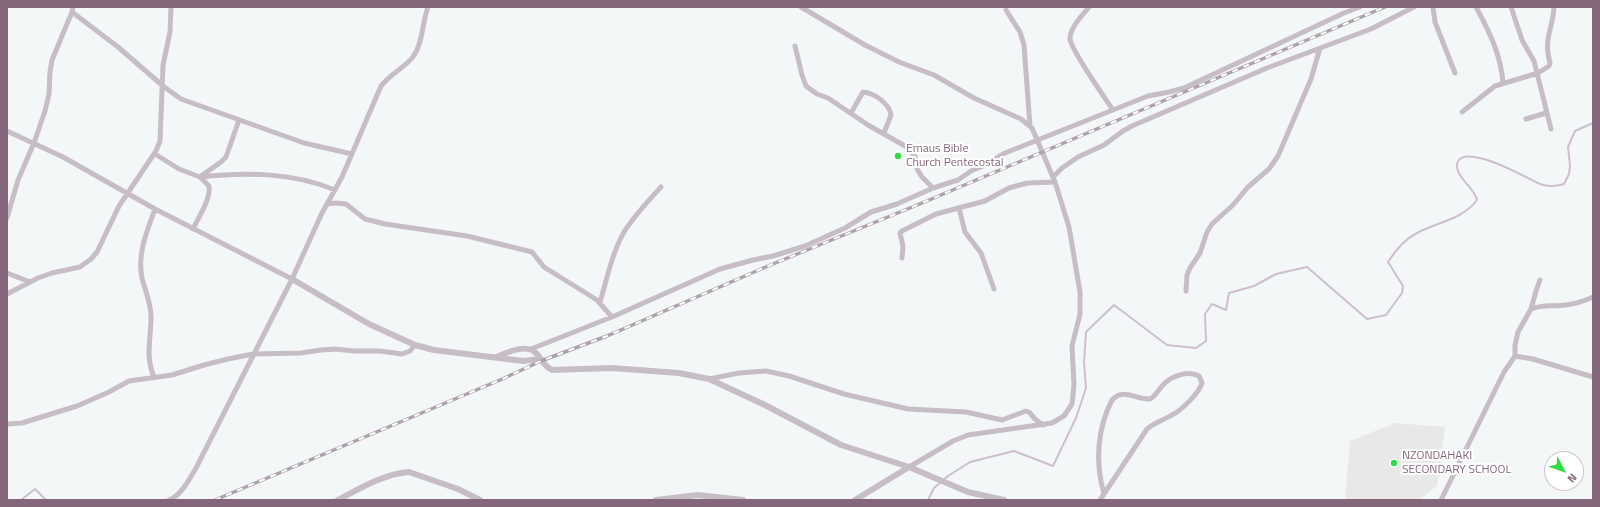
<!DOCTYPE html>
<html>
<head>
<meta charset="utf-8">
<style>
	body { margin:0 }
	#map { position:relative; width:1600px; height:507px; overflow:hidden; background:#f4f7f7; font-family:"Titillium Web",sans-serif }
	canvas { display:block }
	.frame { position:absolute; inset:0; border:8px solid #84677b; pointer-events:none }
	.north { position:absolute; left:1544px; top:451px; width:40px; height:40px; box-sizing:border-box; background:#fff; border:1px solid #cec2ca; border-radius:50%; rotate:131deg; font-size:11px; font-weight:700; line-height:16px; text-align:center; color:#84677b }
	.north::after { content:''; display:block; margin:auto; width:14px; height:18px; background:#2edd40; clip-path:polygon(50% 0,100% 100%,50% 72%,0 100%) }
</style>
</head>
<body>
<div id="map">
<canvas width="1600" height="507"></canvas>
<div class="frame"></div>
<div class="north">N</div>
</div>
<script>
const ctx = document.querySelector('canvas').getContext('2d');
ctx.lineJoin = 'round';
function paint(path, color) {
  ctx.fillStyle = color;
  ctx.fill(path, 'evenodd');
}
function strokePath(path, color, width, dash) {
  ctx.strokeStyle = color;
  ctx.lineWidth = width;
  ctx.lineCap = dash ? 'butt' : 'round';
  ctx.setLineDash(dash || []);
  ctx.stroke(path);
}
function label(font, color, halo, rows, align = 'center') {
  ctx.font = font + ' "Titillium Web",sans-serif';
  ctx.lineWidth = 4;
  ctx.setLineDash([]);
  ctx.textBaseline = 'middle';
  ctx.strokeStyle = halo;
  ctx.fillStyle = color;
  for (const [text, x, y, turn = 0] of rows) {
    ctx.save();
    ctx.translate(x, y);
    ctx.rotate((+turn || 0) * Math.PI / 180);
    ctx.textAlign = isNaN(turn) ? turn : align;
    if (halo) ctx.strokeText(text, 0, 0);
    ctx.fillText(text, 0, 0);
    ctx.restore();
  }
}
paint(new Path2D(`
	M 1395,423 L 1445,427 L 1437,486 L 1419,500 L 1345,500 L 1350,441 Z`), '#e8e8e9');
strokePath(new Path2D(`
	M 21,500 L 35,489 L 46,500
	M 928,500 L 934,488 L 948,476 L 970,462 L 1014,451 L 1053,466 L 1076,418 L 1086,388 L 1084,362 L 1086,332 L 1114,305 L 1167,345 L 1196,348 L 1206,341 L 1205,314 L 1212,304 L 1226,310 L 1229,293 L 1254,286 L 1276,274 L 1307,267 L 1367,319 L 1386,315 L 1402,293 L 1403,286 L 1388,262 C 1395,251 1405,239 1417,233 C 1437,222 1462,220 1477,200 C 1475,188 1455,177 1457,164 C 1462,140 1530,180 1540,184 C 1548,187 1557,186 1564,184 L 1569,174 L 1570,166 L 1568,147 L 1575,131 L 1593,123`), '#cdbfcb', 2);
strokePath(new Path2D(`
	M 801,7 L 865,45 L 899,62 L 934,75 L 974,98 L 1021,119 L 1032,128 L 1055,182 L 1069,227 L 1080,292 L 1080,314 L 1072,346 L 1074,385 L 1072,404 L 1064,416 L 1052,423 L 968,435 L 953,441 L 909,467
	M 1089,7 C 1083,15 1070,27 1070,39 C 1071,50 1105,98 1113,110
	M 1433,7 L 1435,22 L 1455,73
	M 1476,7 C 1489,31 1501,55 1503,83
	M 1511,7 L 1522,40 L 1534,61 L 1551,129
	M 1006,10 L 1020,32 L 1024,45 L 1030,126
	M 72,12 L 118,47 L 163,86 L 181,99 L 304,143 L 352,154
	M 795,46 L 802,75 L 806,86 L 817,94 L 828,98 L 868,125 L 905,146 L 915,156 L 917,169 L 922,177 L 933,188
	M 1462,112 L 1495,86 L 1538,73 L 1549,66 L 1550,63 C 1543,37 1553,30 1554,7
	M 851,113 L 863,92 C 874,93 889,103 891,115 L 884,133
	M 1526,119 L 1546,113
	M 7,131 L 63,157 L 155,209 L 292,279
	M 155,154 L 179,169 L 200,177 L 209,186 C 211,199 199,216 193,229
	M 201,176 L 221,162 L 226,157 L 239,120
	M 200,177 C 245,172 292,172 335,190
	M 1053,177 L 1062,168 L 1078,157 L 1104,145 L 1123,131 L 1132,126 L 1267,68 L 1371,29 L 1414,7
	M 327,204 L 336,203 L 346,204 L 365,219 L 385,224 L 467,236 L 532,252 L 544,267 L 597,300 L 612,317
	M 959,208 L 965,232 L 981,253 L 994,289
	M 7,218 L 18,180 L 34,143 L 45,111 L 49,94 L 50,72 L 52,60 L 72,12 L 73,7
	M 902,258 L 903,246 L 900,233 L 902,231 L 936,214 L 985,201 L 1009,188 L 1027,183 L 1055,182
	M 7,273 L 30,282
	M 1186,291 L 1187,275 L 1190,268 L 1200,253 L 1207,232 L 1212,224 L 1233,205 L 1248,187 L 1269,169 L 1278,156 L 1311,79 L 1320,48
	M 7,294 L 38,278 L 52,273 L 80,267 L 91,259 L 97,252 L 119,206 L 156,151 L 160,141 L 163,65 L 170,32 L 171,7
	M 600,302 C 607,279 612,253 624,232 C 634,216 648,201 661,187
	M 1531,309 C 1543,304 1553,307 1566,305 C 1575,304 1584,301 1593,297
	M 531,349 L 612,317 L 720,269 L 753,260 L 773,256 L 805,246 L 845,228 L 871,212 L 897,204 L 933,188 L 958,180 L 971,171 L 983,166 L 1005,153 L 1148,96 L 1169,92 L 1184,88 L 1344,13 L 1360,7
	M 1515,356 L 1515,345 L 1518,332 L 1531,309 L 1536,291 L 1540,280
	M 154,377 C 145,356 151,339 151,317 C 151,302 145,291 142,278 C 137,254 147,231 155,209
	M 709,379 L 739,373 L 766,371 L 789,376 L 844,394 L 908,409 L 966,412 L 1002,420 L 1026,411 L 1029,412 L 1035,419 L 1043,425
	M 7,424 L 22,423 L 77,406 L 109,392 L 129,381 L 172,375 L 204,365 L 228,359 L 253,354 L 301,353 L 321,350 L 335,349 L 354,351 L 380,351 L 402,354 L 410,351 L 415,345
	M 169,500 C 181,496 190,478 196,468 L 292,279 L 322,213 L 342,177 L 381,86 C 390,74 404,68 413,57 C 423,43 422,23 428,7
	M 1100,500 L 1147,429 C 1155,422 1164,420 1172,415 C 1182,410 1199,393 1202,383 L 1199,376 C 1188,370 1171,376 1163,385 C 1158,390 1156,396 1150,399 C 1135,400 1124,387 1112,400 C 1097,429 1095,463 1104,494
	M 1441,500 L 1504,372 L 1515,356 L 1533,359 L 1593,377`), '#c6bec4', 5);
strokePath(new Path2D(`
	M 292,279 L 369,324 L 415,345 L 434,350 L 523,361 L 540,359
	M 497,357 C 507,352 528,343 537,354 C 542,360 545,367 552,370 L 611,368 L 679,373 L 709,379 L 765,405 L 841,445 L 909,467 L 968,492 L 1004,500
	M 338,500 C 360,488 384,474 409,472 L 458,489 L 480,500
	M 656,500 L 698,495 L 743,500
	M 855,500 L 909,467`), '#c6bec4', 6);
const rail = new Path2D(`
	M 215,500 L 500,380 L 541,361 L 607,336 L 768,266 L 922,203 L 1385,7`);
strokePath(rail, '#ada2aa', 3.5);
strokePath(rail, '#fff', 2, [6]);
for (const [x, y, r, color] of [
	[898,156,4,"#2edd40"],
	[1394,463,4,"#2edd40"]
]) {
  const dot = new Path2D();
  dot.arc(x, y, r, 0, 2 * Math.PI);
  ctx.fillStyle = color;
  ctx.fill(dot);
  strokePath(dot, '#fff', 1.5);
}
label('12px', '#84677b', '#fff', [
	["Emaus Bible",906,149],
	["Church Pentecostal",906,163],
	["NZONDAHAKI",1402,456],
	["SECONDARY SCHOOL",1402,470]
], 'left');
</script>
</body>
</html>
